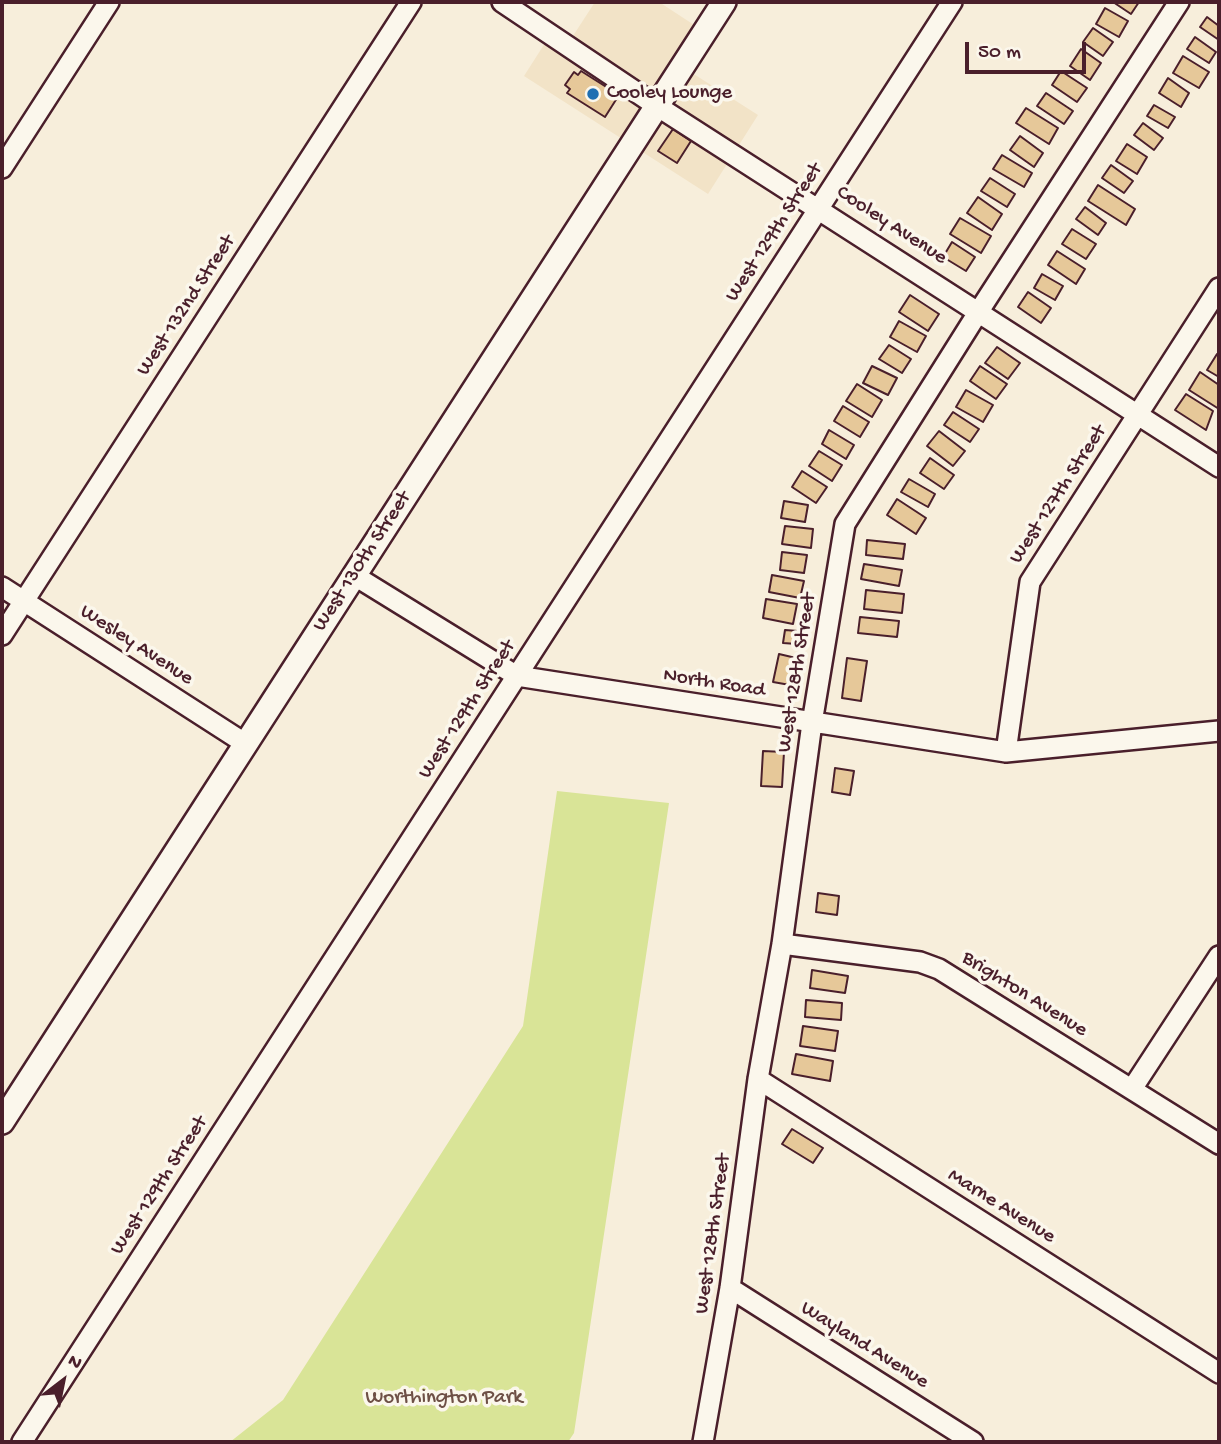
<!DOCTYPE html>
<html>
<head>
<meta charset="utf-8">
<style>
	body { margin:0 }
	#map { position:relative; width:1221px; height:1444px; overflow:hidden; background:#f7eedb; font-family:"Gochi Hand",sans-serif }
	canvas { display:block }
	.frame { position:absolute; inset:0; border:4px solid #4a1f2b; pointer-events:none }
	.north { position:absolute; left:28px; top:1346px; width:70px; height:70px; -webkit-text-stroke:5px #fbf7ec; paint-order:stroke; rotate:32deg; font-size:19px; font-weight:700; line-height:28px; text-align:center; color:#4a1f2b }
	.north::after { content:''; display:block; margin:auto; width:24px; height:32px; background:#4a1f2b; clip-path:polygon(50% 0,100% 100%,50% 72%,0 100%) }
	.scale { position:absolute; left:965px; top:42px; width:121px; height:32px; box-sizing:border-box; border:4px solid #4a1f2b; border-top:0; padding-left:9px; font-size:21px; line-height:24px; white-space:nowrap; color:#4a1f2b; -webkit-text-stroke:5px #fbf7ec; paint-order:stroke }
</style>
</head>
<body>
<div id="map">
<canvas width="1221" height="1444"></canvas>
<div class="frame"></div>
<div class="north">N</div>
<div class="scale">50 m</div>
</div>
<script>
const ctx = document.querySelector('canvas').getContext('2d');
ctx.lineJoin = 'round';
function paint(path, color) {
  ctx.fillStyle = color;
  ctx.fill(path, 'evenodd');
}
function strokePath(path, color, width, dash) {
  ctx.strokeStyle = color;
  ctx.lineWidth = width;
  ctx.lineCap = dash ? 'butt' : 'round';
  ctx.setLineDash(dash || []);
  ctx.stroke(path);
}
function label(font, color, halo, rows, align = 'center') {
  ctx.font = font + ' "Gochi Hand",sans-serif';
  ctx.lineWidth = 7;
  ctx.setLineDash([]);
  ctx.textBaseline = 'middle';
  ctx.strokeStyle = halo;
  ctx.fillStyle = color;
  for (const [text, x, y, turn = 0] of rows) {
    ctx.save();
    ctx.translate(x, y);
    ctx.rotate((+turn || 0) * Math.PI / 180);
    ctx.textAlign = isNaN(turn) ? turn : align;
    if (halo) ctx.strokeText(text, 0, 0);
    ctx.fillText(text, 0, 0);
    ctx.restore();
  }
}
paint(new Path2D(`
	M 595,2 L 659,2 L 711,36 L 689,71 L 758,115 L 708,194 L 524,76 L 554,29 L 571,39 Z`), '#f2e3c7');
paint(new Path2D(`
	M 557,791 L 669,803 L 574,1433 L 568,1442 L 230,1442 L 283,1400 L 523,1026 Z`), '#d9e497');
const building = new Path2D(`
	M 1113,2 L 1139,2 L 1131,14 Z
	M 1105,8 L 1128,21 L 1119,37 L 1096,24 Z
	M 1207,17 L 1219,26 L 1219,40 L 1200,27 Z
	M 1093,28 L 1113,42 L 1103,56 L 1083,42 Z
	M 1195,37 L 1216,52 L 1209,63 L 1187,49 Z
	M 1081,49 L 1101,63 L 1090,80 L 1070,66 Z
	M 1183,56 L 1209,72 L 1199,88 L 1173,73 Z
	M 581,71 L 619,95 L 605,117 L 567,93 L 570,89 L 565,85 L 574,72 L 578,75 Z
	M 1061,71 L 1087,88 L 1077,102 L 1052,85 Z
	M 1168,78 L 1189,93 L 1181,107 L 1159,93 Z
	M 1046,93 L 1073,111 L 1064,124 L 1037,106 Z
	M 1154,105 L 1175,117 L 1168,128 L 1147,116 Z
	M 1026,108 L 1058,128 L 1049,144 L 1016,123 Z
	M 1143,123 L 1163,138 L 1154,150 L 1134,135 Z
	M 673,129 L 691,141 L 677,163 L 658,151 Z
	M 1020,136 L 1043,153 L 1034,167 L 1010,150 Z
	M 1127,144 L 1147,157 L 1137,174 L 1116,161 Z
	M 1002,155 L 1032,173 L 1024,187 L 993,169 Z
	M 1111,165 L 1133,181 L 1124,193 L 1102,178 Z
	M 990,178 L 1015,194 L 1007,207 L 981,191 Z
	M 1098,185 L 1135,209 L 1126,225 L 1088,201 Z
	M 978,197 L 1002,214 L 992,230 L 967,213 Z
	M 1085,207 L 1106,223 L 1098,235 L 1076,219 Z
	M 960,218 L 991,236 L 981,253 L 950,234 Z
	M 1072,229 L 1096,244 L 1086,259 L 1062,244 Z
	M 952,242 L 975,257 L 966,271 L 943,257 Z
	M 1057,251 L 1085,269 L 1076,284 L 1048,265 Z
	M 1042,274 L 1063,286 L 1055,300 L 1034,288 Z
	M 1028,292 L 1051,308 L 1041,323 L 1018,307 Z
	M 910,295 L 939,314 L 928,331 L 899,312 Z
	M 899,321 L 926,336 L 917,352 L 890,337 Z
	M 889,345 L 911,359 L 902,373 L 879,359 Z
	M 997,347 L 1020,363 L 1008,379 L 985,363 Z
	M 1217,354 L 1219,355 L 1219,377 L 1207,370 Z
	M 872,366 L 897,378 L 888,395 L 863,383 Z
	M 980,366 L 1007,384 L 996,399 L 970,381 Z
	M 1200,372 L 1219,385 L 1219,409 L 1189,390 Z
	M 857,384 L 882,400 L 872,417 L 846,401 Z
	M 966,390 L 993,405 L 983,422 L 956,407 Z
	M 1186,394 L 1213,411 L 1206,430 L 1175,410 Z
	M 843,406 L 869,422 L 860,437 L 834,421 Z
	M 953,412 L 979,429 L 970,442 L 944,425 Z
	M 829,430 L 854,445 L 846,459 L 822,444 Z
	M 939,431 L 965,451 L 953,466 L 927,446 Z
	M 819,451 L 842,465 L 832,481 L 809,466 Z
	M 930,458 L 954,475 L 944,489 L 920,473 Z
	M 802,471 L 827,487 L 816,503 L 792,487 Z
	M 909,479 L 935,494 L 928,507 L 901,492 Z
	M 897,499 L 926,518 L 916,534 L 887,515 Z
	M 784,501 L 808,505 L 805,522 L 781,518 Z
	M 785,526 L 813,529 L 811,548 L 782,544 Z
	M 867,540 L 905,544 L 903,559 L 866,555 Z
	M 782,552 L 807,555 L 804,573 L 780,570 Z
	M 864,564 L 902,570 L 899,586 L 861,579 Z
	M 772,575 L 804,581 L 800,598 L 769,592 Z
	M 866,590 L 904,594 L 902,613 L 864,609 Z
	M 766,599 L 797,604 L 793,624 L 763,618 Z
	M 860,617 L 899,621 L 897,637 L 858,633 Z
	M 785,630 L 798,631 L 797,644 L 783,643 Z
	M 779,654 L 796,658 L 790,685 L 773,682 Z
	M 847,658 L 867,661 L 861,701 L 842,698 Z
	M 763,751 L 784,752 L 782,787 L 761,786 Z
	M 835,768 L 854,771 L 850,795 L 832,792 Z
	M 818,893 L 839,896 L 837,915 L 816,912 Z
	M 812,970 L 848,976 L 845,993 L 810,988 Z
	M 806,1000 L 842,1003 L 841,1020 L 805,1017 Z
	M 803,1026 L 838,1031 L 835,1051 L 800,1046 Z
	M 796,1054 L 833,1061 L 830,1081 L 792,1074 Z
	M 792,1129 L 823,1148 L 813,1163 L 782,1144 Z`);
paint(building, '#e6c899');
strokePath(building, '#4a1f2b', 2);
const minor = new Path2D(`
	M 502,2 L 657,106 L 1219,467
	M 2,168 L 109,2
	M 355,576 L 517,676 L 1006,752 L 1219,731
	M 2,587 L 246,744
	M 2,635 L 411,2
	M 1006,752 L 1030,582 L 1219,288
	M 782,944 L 920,962 L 939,969 L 1219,1144
	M 758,1079 L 1219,1373
	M 1132,1089 L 1219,956
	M 730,1288 L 973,1442
	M 22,1442 L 952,2
	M 703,1442 L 730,1288 L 758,1079 L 782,944 L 812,723 L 845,524 L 979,311 L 1179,2`);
const major = new Path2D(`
	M 2,1122 L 724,2`);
strokePath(minor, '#4a1f2b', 24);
strokePath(major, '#4a1f2b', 28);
strokePath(minor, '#fbf7ec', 19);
strokePath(major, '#fbf7ec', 23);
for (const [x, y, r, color] of [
	[593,94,7,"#1f6fb2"]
]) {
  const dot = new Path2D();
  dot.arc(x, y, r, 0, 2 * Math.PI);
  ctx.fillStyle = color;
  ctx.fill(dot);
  strokePath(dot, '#fbf7ec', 2.5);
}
label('21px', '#4a1f2b', '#fbf7ec', [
	["Cooley Lounge",607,94]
], 'left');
label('21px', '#4a1f2b', '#fbf7ec', [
	["Cooley Avenue",891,226,33],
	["West 129th Street",775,233,-57],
	["West 132nd Street",187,306,-57],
	["West 127th Street",1059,495,-57],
	["West 130th Street",363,562,-57],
	["Wesley Avenue",136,646,33],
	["West 128th Street",798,673,-81],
	["North Road",714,684,9],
	["West 129th Street",468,710,-57],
	["Brighton Avenue",1024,995,32],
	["West 129th Street",160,1186,-57],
	["Marne Avenue",1001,1207,32],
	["West 128th Street",714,1234,-82],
	["Wayland Avenue",864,1346,32]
]);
label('21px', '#6e5046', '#fbf7ec', [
	["Worthington Park",444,1399]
]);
</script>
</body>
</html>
